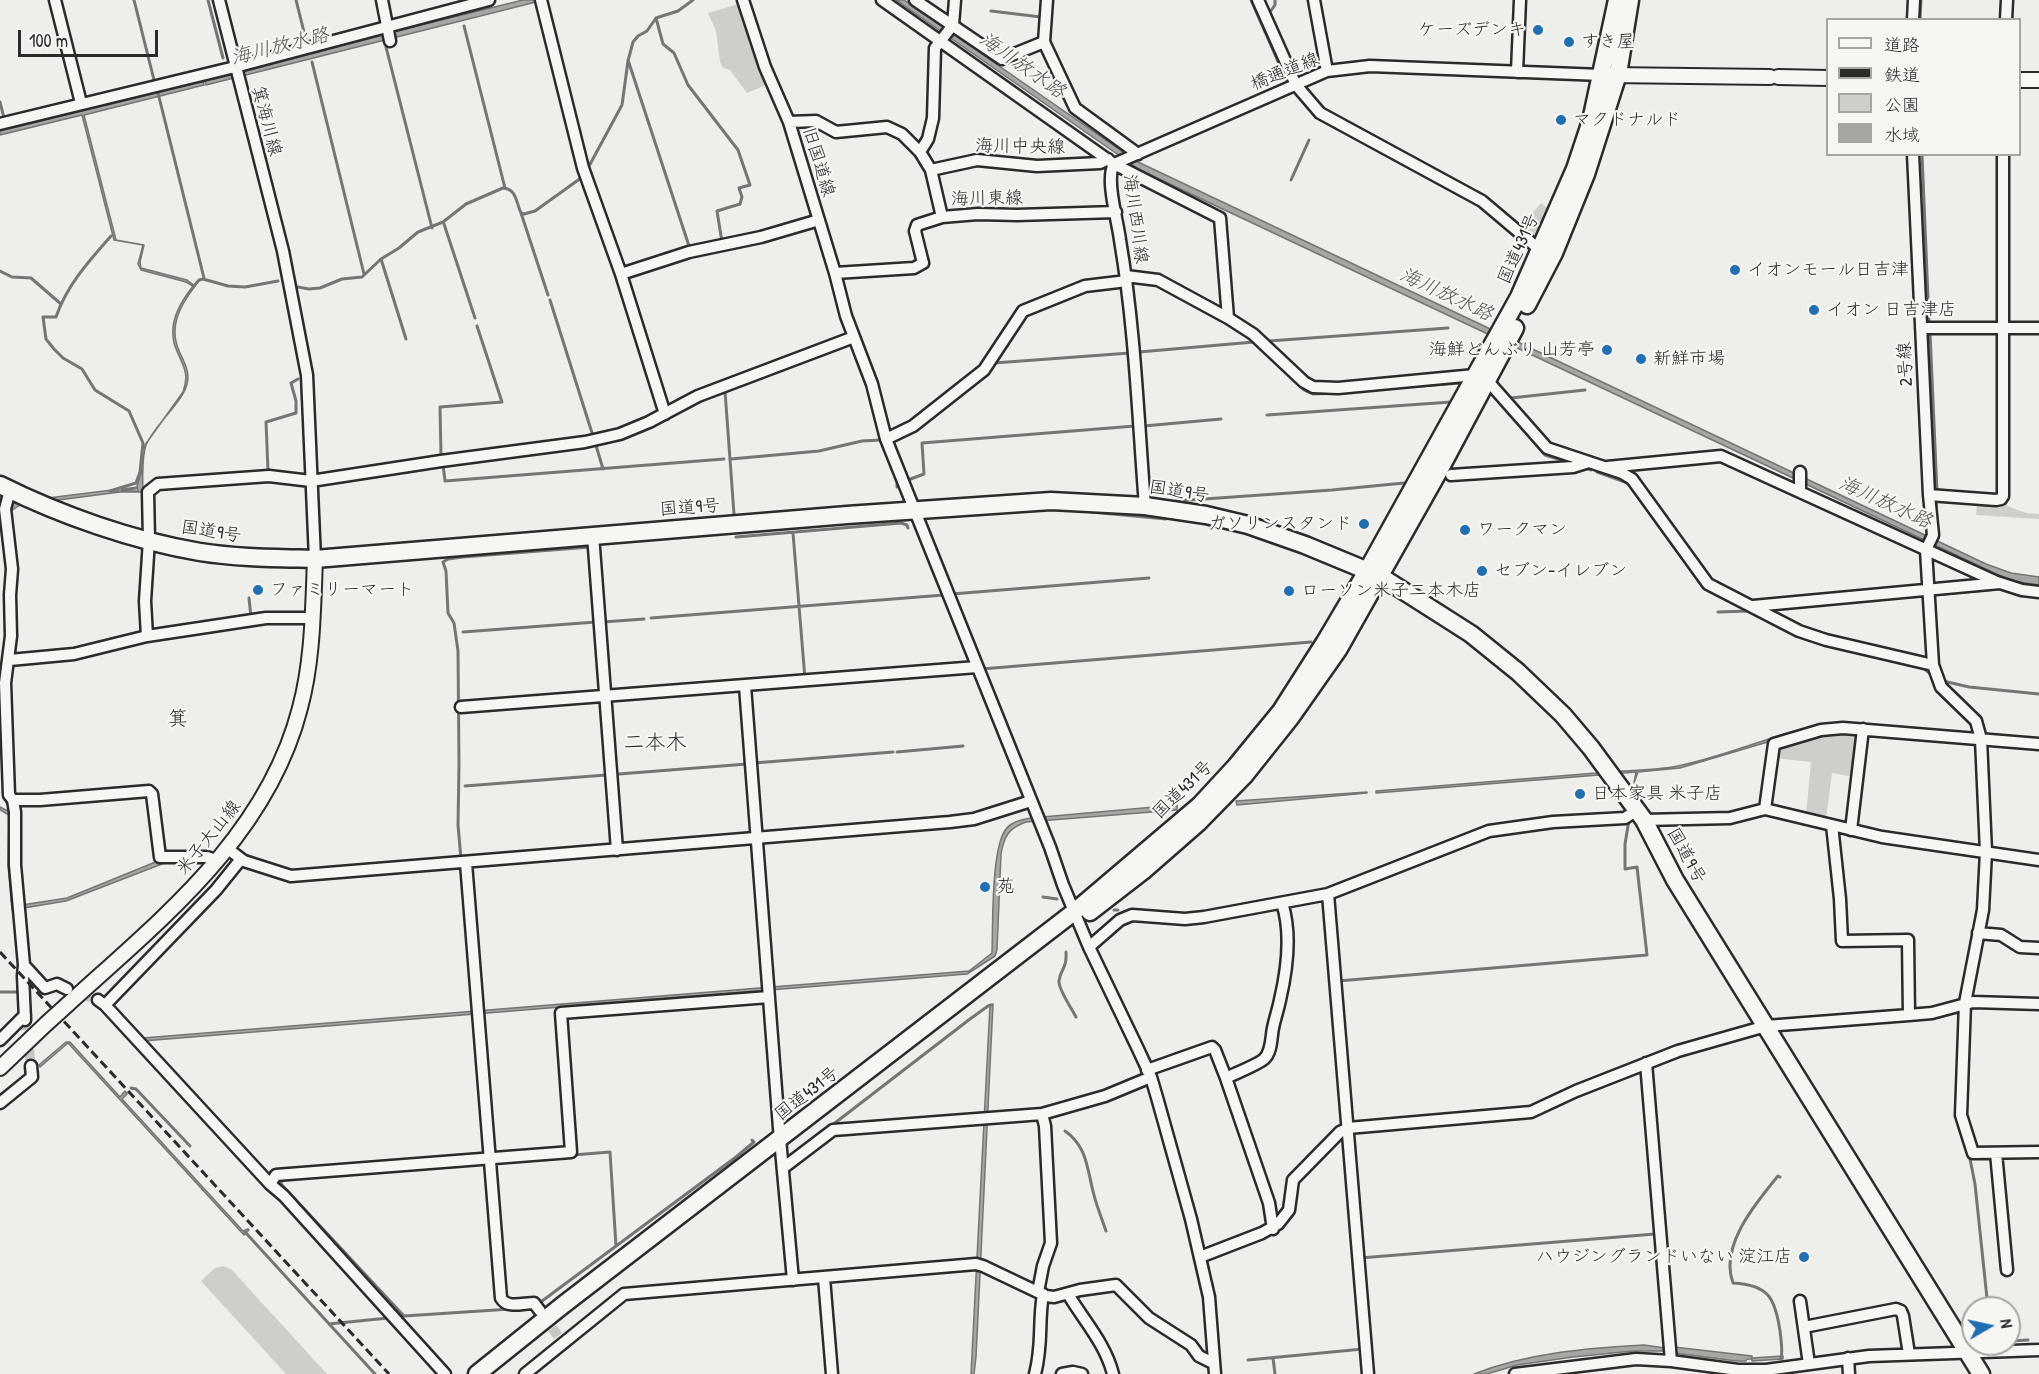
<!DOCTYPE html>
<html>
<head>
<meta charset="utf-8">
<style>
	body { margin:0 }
	#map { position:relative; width:2039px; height:1374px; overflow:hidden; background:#eeeeea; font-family:"Patrick Hand","Klee One",sans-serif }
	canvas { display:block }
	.legend { position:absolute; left:1826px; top:18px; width:195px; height:138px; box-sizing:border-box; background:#f6f6f2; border:2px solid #a5a5a2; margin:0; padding:8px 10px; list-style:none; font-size:18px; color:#2b2b2b }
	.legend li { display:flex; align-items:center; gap:12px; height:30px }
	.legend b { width:30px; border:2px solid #a5a5a2 }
	.north { position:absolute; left:1961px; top:1296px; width:60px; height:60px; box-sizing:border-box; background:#f6f6f2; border:2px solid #a5a5a2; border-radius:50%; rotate:81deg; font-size:16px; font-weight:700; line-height:24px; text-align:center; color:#2b2b2b }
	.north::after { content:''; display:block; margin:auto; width:21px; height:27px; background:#1f6fb2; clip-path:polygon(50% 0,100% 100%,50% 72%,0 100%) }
	.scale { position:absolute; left:18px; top:30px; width:140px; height:27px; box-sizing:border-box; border:3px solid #2b2b2b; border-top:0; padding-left:8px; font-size:18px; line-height:21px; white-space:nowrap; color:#2b2b2b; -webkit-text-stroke:4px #f6f6f2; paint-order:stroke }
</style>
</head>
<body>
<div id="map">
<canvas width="2039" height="1374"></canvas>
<ul class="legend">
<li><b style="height:8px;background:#f6f6f2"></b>道路</li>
<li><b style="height:8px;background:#2b2b2b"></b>鉄道</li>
<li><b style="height:16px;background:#cececa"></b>公園</li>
<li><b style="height:16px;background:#a6a6a3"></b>水域</li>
</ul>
<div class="north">N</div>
<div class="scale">100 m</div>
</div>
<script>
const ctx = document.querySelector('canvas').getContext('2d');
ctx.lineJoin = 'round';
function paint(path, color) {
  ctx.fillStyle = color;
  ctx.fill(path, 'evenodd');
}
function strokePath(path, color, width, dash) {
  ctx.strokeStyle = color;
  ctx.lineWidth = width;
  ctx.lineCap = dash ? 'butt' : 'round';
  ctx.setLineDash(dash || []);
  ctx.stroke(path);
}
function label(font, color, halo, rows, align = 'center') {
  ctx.font = font + ' "Patrick Hand","Klee One",sans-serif';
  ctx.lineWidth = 4.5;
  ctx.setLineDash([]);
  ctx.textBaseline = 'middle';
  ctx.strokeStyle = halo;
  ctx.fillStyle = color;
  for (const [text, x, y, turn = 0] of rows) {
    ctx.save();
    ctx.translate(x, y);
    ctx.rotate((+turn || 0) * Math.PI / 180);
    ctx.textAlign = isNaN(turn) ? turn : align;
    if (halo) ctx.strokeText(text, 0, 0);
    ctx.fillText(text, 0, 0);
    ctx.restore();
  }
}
paint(new Path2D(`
	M 738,4 L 768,84 L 747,93 L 730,70 L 723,68 L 720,62 L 716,31 L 708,13 Z
	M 1541,203 L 1549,209 L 1537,237 L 1522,225 Z
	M 2005,497 L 2007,506 L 2026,513 L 2039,514 L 2039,519 L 1976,515 L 1977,505 L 1935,500 Z
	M 1854,733 L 1858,737 L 1853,777 L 1832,773 L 1826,819 L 1806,814 L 1811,762 L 1775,758 C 1775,753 1775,749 1780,746 C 1794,736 1836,734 1854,733 Z
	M 223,1266 L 231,1269 L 327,1374 L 286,1374 L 201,1281 L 215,1268 Z`), '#cececa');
const water = new Path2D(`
	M 523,0 L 544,0 L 206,85 L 204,78 Z
	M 896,0 L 904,0 L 1136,161 L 1986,564 L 2011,573 L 2039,577 L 2039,585 L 2011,581 L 2008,583 L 2007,579 L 1140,170 Z
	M 202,78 L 204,85 L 84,115 L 116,240 L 144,245 L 140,262 L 141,268 L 187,280 L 195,286 C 179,307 168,328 180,353 C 185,363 190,373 187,384 C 184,400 154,426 146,445 C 140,463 144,507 144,528 L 142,492 L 120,492 L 20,505 L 8,513 L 0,516 L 0,513 L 16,502 L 112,490 L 113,491 L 138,491 L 137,486 L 141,474 L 145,445 L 183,392 C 191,370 180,363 174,343 C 169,321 180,303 193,286 L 186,282 L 141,270 L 138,264 L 143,245 L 114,240 L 82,115 L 0,135 L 0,128 Z
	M 1833,723 L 2039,738 L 2039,742 L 1808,730 L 1680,768 L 1638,772 L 1634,783 L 1636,772 L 1376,793 L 1376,791 L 1596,773 C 1623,770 1652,771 1678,766 C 1731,755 1780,731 1833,723 Z
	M 1367,792 L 1367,793 L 1237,805 L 1236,801 Z
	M 1177,805 L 1177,810 L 1026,822 C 1009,828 1004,836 1001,854 L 997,950 L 995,956 L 967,974 L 143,1041 L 143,1038 L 969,971 L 992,953 C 993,926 991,848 1006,829 C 1012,821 1022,820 1031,818 Z
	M 0,807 L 12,813 L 22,905 L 67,898 L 158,861 L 167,862 L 66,901 L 12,910 L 8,865 L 9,815 L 0,810 Z
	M 993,1004 L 976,1357 L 974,1374 L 971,1374 L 990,1005 Z
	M 66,1042 L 70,1042 L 120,1097 L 125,1091 L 127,1094 L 122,1099 L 243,1231 L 248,1229 L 249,1230 L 244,1235 L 68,1043 L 40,1067 L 39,1065 Z
	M 1644,1345 L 1665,1348 L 1663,1348 L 1663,1351 L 1633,1351 L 1573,1357 L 1517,1365 L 1487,1374 L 1474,1374 C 1527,1353 1587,1348 1644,1345 Z
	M 1674,1347 L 1752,1356 L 1752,1358 L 1783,1356 L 1783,1359 L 1752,1361 L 1752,1359 L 1747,1359 L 1746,1361 L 1736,1361 L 1674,1353 Z`);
paint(water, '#a6a6a3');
strokePath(water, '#757573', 1.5);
strokePath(new Path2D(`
	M 134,0 L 154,80
	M 208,0 L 223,58
	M 296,0 L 306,40
	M 1251,0 L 1287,82
	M 991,11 L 1041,17 L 1041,19
	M 1270,12 L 1275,5 L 1275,0
	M 656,18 L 663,44 L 674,53 L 688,85 L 738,150 L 750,185 L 739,188 L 742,197 L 740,204 L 717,211 L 722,242
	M 1920,20 L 1921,0
	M 464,26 L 505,188
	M 386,47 L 432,228
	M 628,60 L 690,249
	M 312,62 L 364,274
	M 158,93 L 204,278
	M 0,102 L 4,118
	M 1922,154 L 1929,322
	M 588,168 L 622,105 L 628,61 L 633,42 L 638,36 L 647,31 L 656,18 L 678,11 L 693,0
	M 1291,180 L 1309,140
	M 521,213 L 548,295
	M 444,224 L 475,318
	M 381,259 L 406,339
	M 0,271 L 12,277 L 31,278 L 61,304
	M 194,286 L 199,280 L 203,279 L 228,286 L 245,287 L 278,281
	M 298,287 L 309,289 L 320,288 L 342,279 L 362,277 L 381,259 L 399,248 L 418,232 L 443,222 L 466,204 L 503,188 C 517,189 516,203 521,213 L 524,214 L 535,211 L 581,178
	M 550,300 L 593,436
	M 1197,307 L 1231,326
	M 1930,332 L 1937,492
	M 1269,341 L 1448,328
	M 1139,352 L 1254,342
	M 994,363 L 1130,353
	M 1280,366 L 1304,390 L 1313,394 L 1337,393
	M 1368,390 L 1461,383
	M 725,391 L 734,514
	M 1511,398 L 1585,390
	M 928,408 L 951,389
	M 1267,415 L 1451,402
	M 1144,426 L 1221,419
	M 1526,432 L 1545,455 L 1571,463
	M 595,442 L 603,469
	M 441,455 L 440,407 L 502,402 L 477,326
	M 731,459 L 819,451 L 862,441 L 881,440
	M 443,464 L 445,481 L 724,459
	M 1583,467 L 1591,470
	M 268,471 L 266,422 L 296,413 L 296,401 L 291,383 L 298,379
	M 1597,472 L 1628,483 L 1704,588 L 1708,590
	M 897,487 L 897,484 L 924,474 L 922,443 L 1135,426
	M 122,490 L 136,488
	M 110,491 L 136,483 L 140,472 L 143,443 L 129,411 L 95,390 L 82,369 L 63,358 L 54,349 L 46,339 L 43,317 L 56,317 C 67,285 89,261 111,236
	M 1936,499 L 1937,527
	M 1173,505 L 1176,501 L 1332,490 L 1404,483
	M 1091,512 L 1166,519 L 1168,516
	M 793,533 L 805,679
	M 736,537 L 901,523 L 907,525 L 908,528
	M 952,594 L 1149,578
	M 1933,595 L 1997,589
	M 249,598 L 251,617
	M 1718,612 L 1749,611
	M 651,618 L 944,595
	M 603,622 L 644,619
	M 463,632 L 596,622
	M 1800,637 L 1825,645
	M 1837,648 L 1869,655
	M 1922,667 L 1933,676
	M 981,669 L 1311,642
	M 1943,681 L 1969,687 L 2039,694
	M 897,752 L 963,746
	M 754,763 L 893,752
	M 465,786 L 747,764
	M 461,859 L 458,825 L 459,766 L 458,651 L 454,623 L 448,613 L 446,571 L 443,562 L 448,559 L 463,557 L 590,547
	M 1043,897 L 1057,899
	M 1114,910 L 1118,910
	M 1066,952 C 1067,970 1060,969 1059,981 C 1058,989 1072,1009 1076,1017
	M 1338,981 L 1647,955 L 1637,867 L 1625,869 L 1625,844 L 1629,820
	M 0,992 L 18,992 L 19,995
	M 131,1088 L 136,1089 L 190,1146
	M 831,1126 L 970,1019 L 988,1006 L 991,1005
	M 1065,1131 C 1088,1147 1087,1170 1094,1195 C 1097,1207 1102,1219 1106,1231
	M 573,1155 L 610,1152 L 616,1246
	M 1970,1159 L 1975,1184 L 1988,1308
	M 1780,1177 L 1778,1176 C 1756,1203 1719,1246 1733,1283 C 1768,1285 1775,1297 1780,1331 C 1781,1340 1783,1351 1781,1358
	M 282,1179 L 281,1184 L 404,1316 L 511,1309
	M 245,1232 L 375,1374
	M 1360,1258 L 1655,1234 L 1656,1236
	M 899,1276 L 979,1269
	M 827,1282 L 854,1280
	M 538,1304 L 736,1157 L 754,1142 L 752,1140
	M 329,1324 L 388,1318
	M 2011,1341 L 2028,1340
	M 1273,1358 L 1275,1374
	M 1248,1360 L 1363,1349`), '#757573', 3);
strokePath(new Path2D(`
	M 67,989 L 98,1000
	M 25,1020 L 31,1066
	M 543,1316 L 559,1337`), '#c7c7c4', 10, [10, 5]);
const minor = new Path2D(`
	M 55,0 L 81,103
	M 219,0 L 283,251 L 307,375 L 315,559
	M 382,0 L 390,41
	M 541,0 L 583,168 L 621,274 L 665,414
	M 743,0 L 765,67 L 789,122 L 835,273 L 846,316 L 872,384 L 886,439 L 1050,847 L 1063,885 L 1089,947 L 1138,1049 L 1151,1077 L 1158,1101 L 1191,1219 L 1209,1297 L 1215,1374
	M 882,0 L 1114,164 C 1105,179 1118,222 1120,240 C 1135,328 1138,417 1145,506
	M 915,0 L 1002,59 L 1044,42 L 1047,0
	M 1258,0 L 1296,85 L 1320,113 L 1482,201 L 1540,250
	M 1314,0 L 1327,71
	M 1913,20 L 1914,0
	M 2006,20 L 2007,0
	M 1044,42 L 1075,108 L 1138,154
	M 1517,72 L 1520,0
	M 789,122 L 816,121 L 836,132 L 887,127 L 902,134 L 920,152 L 931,170 L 942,217
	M 0,124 L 235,67 L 489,0
	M 920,152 L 928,139 L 933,118 L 935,48 L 953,25 L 955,0
	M 1913,154 L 1929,495 L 1933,535 L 1926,550 L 1933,665 L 1941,687 L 1976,721 L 1981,739 L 1986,852 L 1983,910 L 1965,1003 L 1961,1115 L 1973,1153 L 2039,1152
	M 1114,164 L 1327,71 L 1370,66 L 1602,75
	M 1114,164 L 1220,218 L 1228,318
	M 931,170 L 977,160 L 1037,166 L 1100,163 L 1108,159
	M 835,273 L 914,268 L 923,263 L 915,231 L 917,225 L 942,217 L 978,214 L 1017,215 L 1116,212
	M 621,274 L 689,252 L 761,237 L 819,220
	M 1126,276 L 1158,280 L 1228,318 L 1253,334 L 1304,382 L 1313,387 L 1338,388 L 1475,375
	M 1921,328 L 2039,328
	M 1487,380 L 1547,448 L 1622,473 L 1632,479 L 1708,584 L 1799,631 L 1826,640 L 1933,665
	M 886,439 L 913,426 L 984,370 L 1023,311 L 1085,286 L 1127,281
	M 1607,467 L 1721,456 L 1997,582 L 2022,590 L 2039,592
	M 1800,472 L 1800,491
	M 1451,475 L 1573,467 L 1589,462
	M 10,490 L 5,509 L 12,569 L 10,595 L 11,636 L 5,683 L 9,795 L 13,800 L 15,812 L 15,865 L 24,965 L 23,976 L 25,1020
	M 1929,495 L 1996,500 L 2001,499 L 2003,496 L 2003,154
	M 593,535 L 617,850
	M 1753,606 L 2000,583
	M 147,636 L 145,601 L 149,540 L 148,492 L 158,484 L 269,476 L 311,481 L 441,461 L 585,442 L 620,434 L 649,422 L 698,396 L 854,337
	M 10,660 L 74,654 L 147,636 L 266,618 L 312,618
	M 745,686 L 779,1128 L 793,1280
	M 461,707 L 977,667
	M 13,800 L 40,800 L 149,791 L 152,794 L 160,857 L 207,857 L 218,861
	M 1765,809 L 1774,744 L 1821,730 L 1843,728 L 2039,744
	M 1644,820 L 1730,818 L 1765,809 L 1882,837 L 2039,860
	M 1832,825 L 1840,899 L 1842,941 L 1908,940 L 1909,1015
	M 1851,830 L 1863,729
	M 228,849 L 244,861 L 291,876 L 950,822 L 974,819 L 1031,801
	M 466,863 L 501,1298 C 507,1309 523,1303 534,1303 L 540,1311
	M 1328,894 L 1368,1374
	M 1978,933 L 2001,935 L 2020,947 L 2039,948
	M 1089,947 L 1120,920 L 1132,915 L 1185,919 L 1204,917 L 1328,894 L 1489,831 L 1553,822 L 1625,818 L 1637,810
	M 24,965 L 45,988 L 57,984 L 67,989
	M 98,1000 L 105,1005 L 270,1184 L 284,1196 L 445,1374
	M 105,1005 L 216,890 L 241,859
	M 0,1040 L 25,1015
	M 1646,1063 L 1671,1361
	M 1147,1070 L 1212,1047 L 1215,1050 L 1226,1078
	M 0,1103 L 32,1077 L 31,1066
	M 1996,1153 L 2007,1270
	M 783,1168 L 833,1130 L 1042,1114 L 1105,1096 L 1151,1077
	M 270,1184 L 276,1175 L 571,1152 L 561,1013 L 769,997
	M 1273,1229 L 1269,1203 L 1226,1078 C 1234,1074 1259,1064 1264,1059 C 1272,1052 1271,1037 1273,1028 C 1275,1018 1278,1010 1280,1000 C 1287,970 1292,933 1282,903
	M 1200,1257 L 1262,1233 L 1278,1224 L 1289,1210 L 1293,1180 L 1340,1132 L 1348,1128 L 1531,1112 L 1576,1091 L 1678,1051 L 1766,1026 L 1909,1015 L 1932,1013 L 1973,1002 L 2039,1004
	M 824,1278 L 832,1374
	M 1038,1292 L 1043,1266 L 1051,1243 L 1045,1126 L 1042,1114
	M 1068,1294 C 1084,1321 1105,1343 1113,1374
	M 1800,1301 L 1809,1364
	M 1804,1327 L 1896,1309 L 1901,1311 L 1903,1316 L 1909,1354
	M 1848,1358 L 1849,1374
	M 525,1374 L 624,1294 L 976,1264 L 983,1266 L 1046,1296 L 1054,1297 L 1080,1290 L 1116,1285 L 1149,1318 L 1191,1345 L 1199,1356 L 1213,1363
	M 1035,1374 C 1043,1344 1038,1323 1043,1294
	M 1062,1374 L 1073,1372 L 1082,1374
	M 1515,1374 L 1636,1359 L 1671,1361 L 1738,1370 L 1766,1370 L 1869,1356 L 2039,1350`);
const major = new Path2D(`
	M 1610,75 L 1770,77
	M 1778,77 L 1828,78
	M 2020,80 L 2039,80
	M 67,1005 C 160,920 267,837 300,708 C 313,660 313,608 315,559
	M 0,1068 L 46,1024`);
const highway = new Path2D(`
	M 1527,305 L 1554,253 L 1586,174 L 1618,74 L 1630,0
	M 0,485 C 60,515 134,541 200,552 C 238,558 277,558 315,559 L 847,515 L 1051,501 L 1145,506 L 1206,515 L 1248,525 L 1305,545 L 1380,576 L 1471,634 L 1518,672 L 1563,715 L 1591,748 L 1644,820 L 1675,880 L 1981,1374
	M 1090,912 L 1143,871 L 1199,822 L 1244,776 L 1291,717 L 1338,650 L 1440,469 L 1515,328
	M 477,1374 L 563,1305 L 1074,912 L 1200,805 L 1236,766 L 1281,711 L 1325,642 L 1367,571 L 1519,297 L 1575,169 L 1591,121 L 1617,0`);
strokePath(minor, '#2b2b2b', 15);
strokePath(major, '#2b2b2b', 18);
strokePath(highway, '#2b2b2b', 21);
strokePath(minor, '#f6f6f2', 10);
strokePath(major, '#f6f6f2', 14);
strokePath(highway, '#f6f6f2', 16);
strokePath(new Path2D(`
	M 0,952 L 389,1374`), '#2b2b2b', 3, [9, 4.5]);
const majorBridge = new Path2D(`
	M 46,1024 L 67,1005`);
strokePath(majorBridge, '#2b2b2b', 18, []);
strokePath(majorBridge, '#f6f6f2', 14);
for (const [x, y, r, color] of [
	[1538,30,6,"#1f6fb2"],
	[1569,42,6,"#1f6fb2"],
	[1561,120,6,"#1f6fb2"],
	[1735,270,6,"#1f6fb2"],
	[1814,310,6,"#1f6fb2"],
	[1607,350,6,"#1f6fb2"],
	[1641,359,6,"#1f6fb2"],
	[1364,524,6,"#1f6fb2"],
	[1465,530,6,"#1f6fb2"],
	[1482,571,6,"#1f6fb2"],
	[258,590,6,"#1f6fb2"],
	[1289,591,6,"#1f6fb2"],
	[1580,794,6,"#1f6fb2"],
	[985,887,6,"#1f6fb2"],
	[1804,1257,6,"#1f6fb2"]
]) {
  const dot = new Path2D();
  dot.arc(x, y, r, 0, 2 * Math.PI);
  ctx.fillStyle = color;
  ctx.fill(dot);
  strokePath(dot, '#f6f6f2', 2);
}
label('18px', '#2b2b2b', '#f6f6f2', [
	["ケーズデンキ",1526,30,"right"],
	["すき屋",1581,42],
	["マクドナルド",1573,120],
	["イオンモール日吉津",1747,270],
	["イオン 日吉津店",1826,310],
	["海鮮どんぶり 山芳亭",1595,350,"right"],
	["新鮮市場",1653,359],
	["ガソリンスタンド",1352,524,"right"],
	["ワークマン",1477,530],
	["セブン-イレブン",1494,571],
	["ファミリーマート",270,590],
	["ローソン米子二本木店",1301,591],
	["日本家具 米子店",1592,794],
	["苑",997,887],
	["ハウジングランドいない 淀江店",1792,1257,"right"]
], 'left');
label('18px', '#2b2b2b', '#f6f6f2', [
	["橋通道線",1285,72,-22],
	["箕海川線",266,121,75],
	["海川中央線",1020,147,1],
	["旧国道線",818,162,73],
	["海川東線",987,199,-1],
	["海川西川線",1135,219,82],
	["国道431号",1519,249,-66],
	["2号線",1906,364,-93],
	["国道9号",1179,492,9],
	["国道9号",690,508,-4],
	["国道9号",211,532,9],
	["国道431号",1183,790,-44],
	["米子大山線",209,838,-51],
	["国道9号",1686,856,61],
	["国道431号",807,1094,-38]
]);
label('italic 20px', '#565655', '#f6f6f2', [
	["海川放水路",280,47,-14],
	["海川放水路",1022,66,35],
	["海川放水路",1446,295,25],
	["海川放水路",1885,503,24]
]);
label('20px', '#2b2b2b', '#f6f6f2', [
	["箕",178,720]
]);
label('21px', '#2b2b2b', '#f6f6f2', [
	["二本木",655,743]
]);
</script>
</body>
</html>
